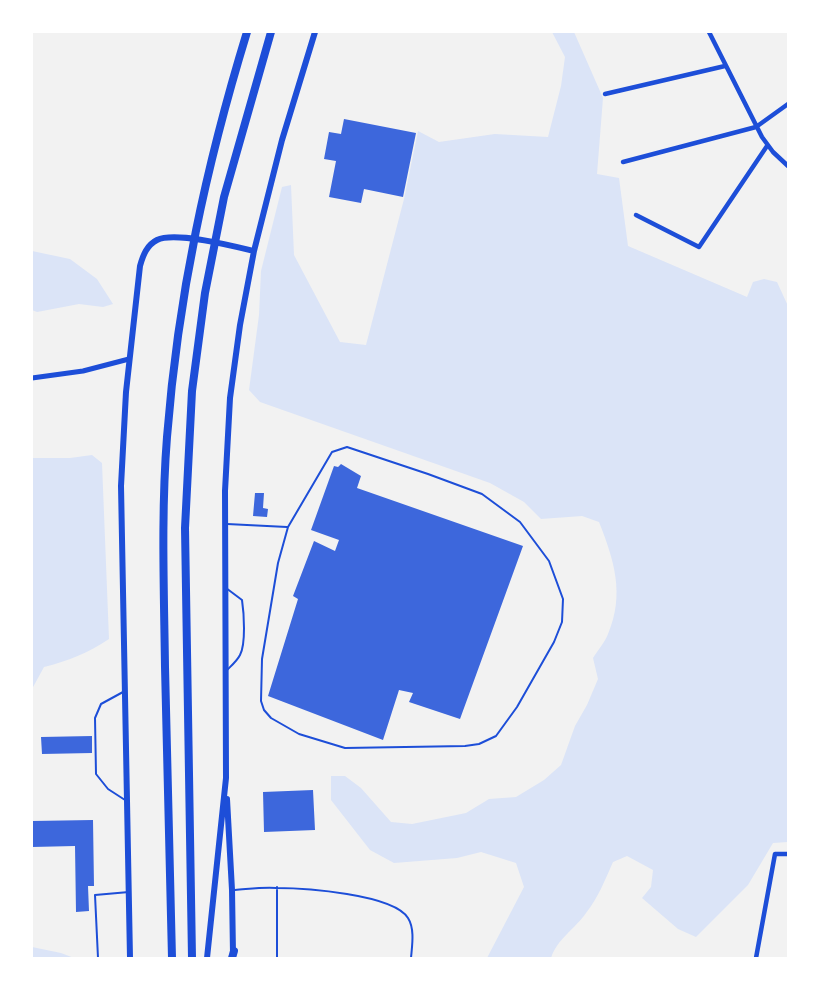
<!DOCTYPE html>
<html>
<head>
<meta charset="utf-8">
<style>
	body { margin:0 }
	#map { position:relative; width:820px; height:990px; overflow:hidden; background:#f2f2f2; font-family:Roboto,sans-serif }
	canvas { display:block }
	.frame { position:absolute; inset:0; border:33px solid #fff; pointer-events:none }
</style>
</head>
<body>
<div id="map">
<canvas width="820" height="990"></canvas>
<div class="frame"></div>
</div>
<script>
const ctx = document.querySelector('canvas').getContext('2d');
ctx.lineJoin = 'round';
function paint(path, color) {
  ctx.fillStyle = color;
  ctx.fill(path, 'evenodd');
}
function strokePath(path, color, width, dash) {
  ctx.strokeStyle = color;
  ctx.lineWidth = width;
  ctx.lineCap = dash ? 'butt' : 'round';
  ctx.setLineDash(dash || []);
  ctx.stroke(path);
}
paint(new Path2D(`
	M 552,32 L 574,32 L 603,98 L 597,174 L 619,178 L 628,246 L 747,297 L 753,282 L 764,279 L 777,282 L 788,306 L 788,842 L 773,843 L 748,885 L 696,937 L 678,929 L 642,898 L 651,887 L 653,870 L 627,856 L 613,862 C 605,880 598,898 586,913 C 575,929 557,939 551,958 L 487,958 L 524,887 L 516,863 L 481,852 L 457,858 L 394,863 L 370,850 L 331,800 L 331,776 L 345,776 L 361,788 L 391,822 L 412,824 L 466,813 L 489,799 L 516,797 L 544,780 L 561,765 L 575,726 L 587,705 L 598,679 L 593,658 C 598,650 605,642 608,634 C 625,594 614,560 599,522 L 582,516 L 541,519 L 524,502 L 490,483 L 260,402 L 249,390 L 259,315 L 261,271 L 282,187 L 291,185 L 294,255 L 340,342 L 366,345 L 404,199 L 418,131 L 439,142 L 495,134 L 548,137 L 561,86 L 565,57 Z
	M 32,251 L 70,259 L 97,279 L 113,304 L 103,307 L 79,304 L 37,312 L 32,310 Z
	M 92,455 L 102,463 L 109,639 C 88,653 68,661 44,667 L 32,689 L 32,458 L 70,458 Z
	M 32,947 L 61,953 L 74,958 L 32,958 Z`), '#dbe4f7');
paint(new Path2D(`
	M 344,119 L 416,133 L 403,197 L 364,189 L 361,203 L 329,197 L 336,161 L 324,159 L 329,132 L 341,134 Z
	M 341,464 L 361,476 L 357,488 L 523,546 L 460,719 L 409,702 L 413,693 L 399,690 L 383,740 L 268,696 L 298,599 L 293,596 L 314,541 L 335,551 L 339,540 L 311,530 L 334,466 L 338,467 Z
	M 255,493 L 264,493 L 263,508 L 268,509 L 267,517 L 253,516 Z
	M 92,736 L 92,753 L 42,754 L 41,737 Z
	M 313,790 L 315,830 L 264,832 L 263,792 Z
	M 93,820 L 94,886 L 88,886 L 89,911 L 76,912 L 75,846 L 32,847 L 32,821 Z`), '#3d67dc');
strokePath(new Path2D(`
	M 347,447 L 428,474 L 482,494 L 520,522 L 549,561 L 563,599 L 562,622 L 554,642 L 517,707 L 496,736 L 479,744 L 465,746 L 345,748 L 299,734 L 271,718 L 264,710 L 261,701 L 262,659 L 278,563 L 288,527 L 332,452 Z
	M 227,524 L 287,527
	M 226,588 L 242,600 C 244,613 246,644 240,655 C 237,661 231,666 227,670
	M 123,692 L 101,704 L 95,718 L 96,774 L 108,789 L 125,800
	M 235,890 C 249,889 263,887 276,888 C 304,888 393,894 408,918 C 415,929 412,946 411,958
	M 98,958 L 95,895 L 129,892
	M 277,958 L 277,887`), '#1d4ed8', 2);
strokePath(new Path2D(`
	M 709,32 L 762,137 L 773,152 L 788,166
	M 605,94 L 725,66
	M 623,162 L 756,127 L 788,104
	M 636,215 L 699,247 L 767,146
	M 756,958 L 775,854 L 788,854`), '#1d4ed8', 4.5);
strokePath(new Path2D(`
	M 32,378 L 83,371 L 129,359`), '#1d4ed8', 5);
strokePath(new Path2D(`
	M 227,799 L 232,890 L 233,954
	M 130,958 L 121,486 L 126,392 L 140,266 C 143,255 147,245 157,240 C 175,231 233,246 254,251
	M 207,958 L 226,778 L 225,491 L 230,398 L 240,325 L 254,251 L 282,140 L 315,32`), '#1d4ed8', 6);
strokePath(new Path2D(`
	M 172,958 C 170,861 168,764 165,667 C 164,590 161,513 167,437 C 178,296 206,166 247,32
	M 192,958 L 185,528 L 192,391 L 205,293 L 224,197 L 271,32
	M 232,958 L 234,951`), '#1d4ed8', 8);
</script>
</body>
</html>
